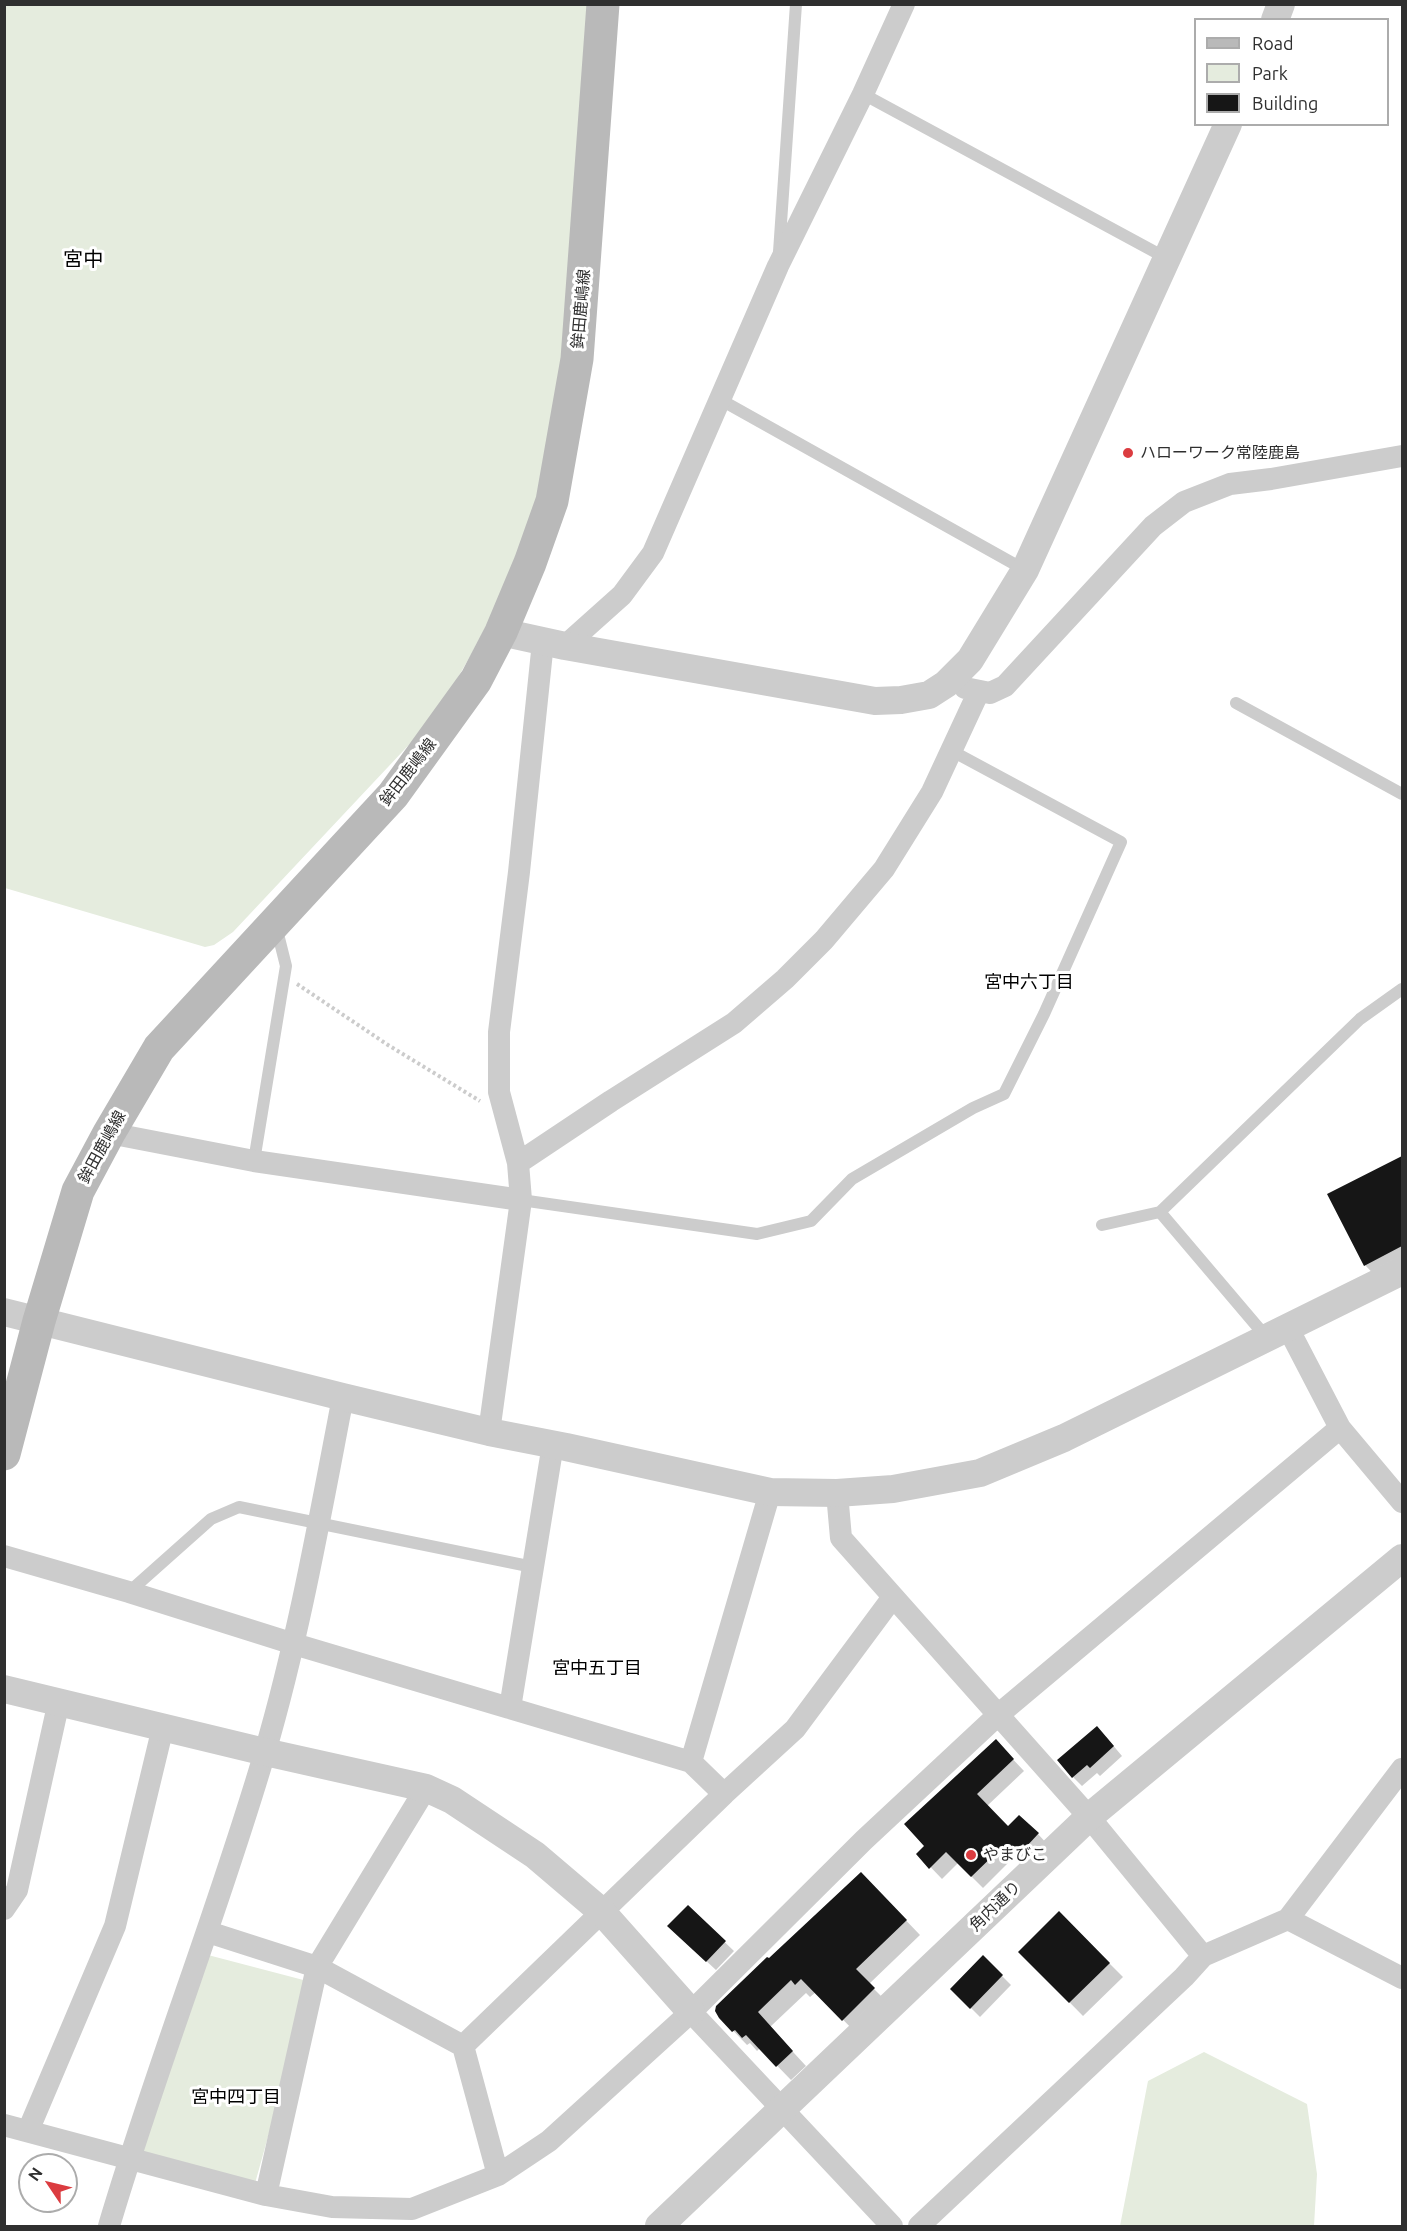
<!DOCTYPE html>
<html>
<head>
<meta charset="utf-8">
<style>
	body { margin:0 }
	#map { position:relative; width:1407px; height:2231px; overflow:hidden; background:#fff; font-family:Ubuntu,sans-serif }
	canvas { display:block }
	.frame { position:absolute; inset:0; border:6px solid #2f2f2f; pointer-events:none }
	.legend { position:absolute; left:1194px; top:18px; width:195px; height:108px; box-sizing:border-box; background:#fff; border:2px solid #acacac; margin:0; padding:8px 10px; list-style:none; font-size:18px; color:#2f2f2f }
	.legend li { display:flex; align-items:center; gap:12px; height:30px }
	.legend b { width:30px; border:2px solid #acacac }
	.north { position:absolute; left:18px; top:2153px; width:60px; height:60px; box-sizing:border-box; background:#fff; border:2px solid #acacac; border-radius:50%; rotate:305deg; font-size:16px; font-weight:700; line-height:24px; text-align:center; color:#2f2f2f }
	.north::after { content:''; display:block; margin:auto; width:21px; height:27px; background:#db3c40; clip-path:polygon(50% 0,100% 100%,50% 72%,0 100%) }
</style>
</head>
<body>
<div id="map">
<canvas width="1407" height="2231"></canvas>
<div class="frame"></div>
<ul class="legend">
<li><b style="height:8px;background:#b9b9b9"></b>Road</li>
<li><b style="height:16px;background:#e5ecde"></b>Park</li>
<li><b style="height:16px;background:#161616"></b>Building</li>
</ul>
<div class="north">N</div>
</div>
<script>
const ctx = document.querySelector('canvas').getContext('2d');
ctx.lineJoin = 'round';
function paint(path, color) {
  ctx.fillStyle = color;
  ctx.fill(path, 'evenodd');
}
function strokePath(path, color, width, dash) {
  ctx.strokeStyle = color;
  ctx.lineWidth = width;
  ctx.lineCap = dash ? 'butt' : 'round';
  ctx.setLineDash(dash || []);
  ctx.stroke(path);
}
function label(font, color, halo, rows, align = 'center') {
  ctx.font = font + ' Ubuntu,"Noto Sans JP",sans-serif';
  ctx.lineWidth = 6;
  ctx.setLineDash([]);
  ctx.textBaseline = 'middle';
  ctx.strokeStyle = halo;
  ctx.fillStyle = color;
  for (const [text, x, y, turn = 0] of rows) {
    ctx.save();
    ctx.translate(x, y);
    ctx.rotate((+turn || 0) * Math.PI / 180);
    ctx.textAlign = isNaN(turn) ? turn : align;
    if (halo) ctx.strokeText(text, 0, 0);
    ctx.fillText(text, 0, 0);
    ctx.restore();
  }
}
paint(new Path2D(`
	M 4,5 L 588,5 L 568,351 L 540,500 L 520,560 L 472,653 L 435,717 L 233,932 L 214,945 L 205,947 L 5,888 Z
	M 208,1955 L 311,1982 L 254,2187 L 139,2151 Z
	M 1204,2052 L 1307,2104 L 1317,2174 L 1314,2226 L 1120,2226 L 1148,2081 Z`), '#e5ecde');
paint(new Path2D(`
	M 1402,1157 L 1402,1274 L 1383,1284 L 1365,1265 L 1329,1195 Z
	M 1106,1737 L 1122,1756 L 1100,1776 L 1097,1773 L 1082,1786 L 1073,1777 Z
	M 1007,1753 L 1024,1771 L 987,1806 L 1008,1828 L 1038,1834 L 1049,1846 L 1023,1867 L 1013,1858 L 983,1888 L 958,1863 L 942,1879 L 918,1854 Z
	M 875,1888 L 920,1935 L 869,1984 L 888,2003 L 856,2033 L 816,1992 L 810,1997 L 806,1993 L 770,2027 L 806,2066 L 791,2080 L 760,2048 L 757,2051 L 750,2043 L 747,2045 L 720,2017 L 769,1960 Z
	M 688,1907 L 734,1951 L 716,1970 L 678,1935 Z
	M 1059,1913 L 1123,1977 L 1083,2016 L 1020,1952 Z
	M 983,1957 L 1011,1985 L 980,2017 L 952,1989 Z`), '#0003');
paint(new Path2D(`
	M 1402,1156 L 1402,1246 L 1364,1266 L 1327,1194 Z
	M 1097,1726 L 1114,1746 L 1090,1768 L 1087,1765 L 1072,1778 L 1057,1760 Z
	M 996,1739 L 1014,1759 L 977,1794 L 1008,1826 L 1019,1815 L 1039,1833 L 1026,1847 L 1023,1844 L 1011,1857 L 1001,1848 L 971,1877 L 946,1852 L 929,1869 L 916,1854 L 924,1846 L 904,1824 Z
	M 861,1872 L 907,1920 L 856,1969 L 875,1988 L 842,2021 L 801,1979 L 795,1985 L 791,1980 L 758,2012 L 793,2051 L 776,2067 L 746,2035 L 742,2038 L 735,2030 L 732,2032 L 719,2018 L 715,2011 L 716,2006 L 767,1957 L 769,1958 Z
	M 688,1905 L 726,1941 L 706,1962 L 667,1926 Z
	M 1059,1911 L 1110,1963 L 1069,2003 L 1018,1952 Z
	M 983,1955 L 1003,1975 L 970,2009 L 950,1989 Z`), '#161616');
strokePath(new Path2D(`
	M 297,984 L 388,1045 L 480,1101`), '#ccc', 4, [3, 3]);
strokePath(new Path2D(`
	M 863,94 L 1168,259
	M 779,252 L 796,4
	M 721,400 L 1025,570
	M 1236,703 L 1402,794
	M 254,1161 L 286,966 L 276,926
	M 521,1200 L 757,1234 L 811,1221 L 852,1179 L 973,1108 L 1004,1094 L 1044,1014 L 1121,842 L 952,751
	M 1160,1212 L 1267,1338
	M 1102,1225 L 1160,1212 L 1360,1019 L 1402,989
	M 129,1592 L 211,1519 L 239,1507 L 533,1567`), '#ccc', 12);
strokePath(new Path2D(`
	M 565,646 L 622,595 L 653,553 L 778,266 L 863,94 L 904,4
	M 965,688 L 990,693 L 1005,686 L 1153,526 L 1184,502 L 1230,484 L 1271,479 L 1402,456
	M 109,1133 L 254,1161 L 521,1200 L 518,1163 L 499,1092 L 499,1032 L 519,872 L 543,642
	M 518,1163 L 611,1101 L 734,1023 L 785,979 L 824,940 L 884,869 L 932,792 L 979,691
	M 1288,1328 L 1340,1428 L 1402,1502
	M 489,1432 L 521,1200
	M 837,1493 L 841,1538 L 1089,1817 L 1203,1956
	M 4,1556 L 129,1592 L 294,1644 L 691,1762 L 724,1794
	M 510,1708 L 553,1444
	M 691,1762 L 770,1492
	M 4,1909 L 17,1890 L 59,1701
	M 1288,1919 L 1402,1769
	M 208,1932 L 317,1967 L 463,2046 L 498,2175
	M 691,2012 L 892,2226
	M 463,2046 L 724,1794 L 795,1729 L 893,1597
	M 4,2125 L 266,2195 L 332,2207 L 412,2209 L 498,2175 L 549,2141 L 691,2012 L 864,1840 L 998,1715 L 1340,1428
	M 28,2131 L 115,1926 L 163,1727
	M 266,2195 L 317,1967 L 426,1788
	M 109,2226 C 156,2067 218,1912 265,1752 C 299,1636 320,1516 343,1397
	M 919,2226 L 1184,1977 L 1203,1956 L 1288,1919 L 1402,1978`), '#ccc', 22);
strokePath(new Path2D(`
	M 1275,20 L 1281,4
	M 501,632 L 565,646 L 875,701 L 901,700 L 929,695 L 946,684 L 970,660 L 1025,570 L 1228,124
	M 4,1312 L 343,1397 L 489,1432 L 566,1447 L 770,1492 L 837,1493 L 893,1489 L 980,1473 L 1064,1438 L 1402,1271
	M 4,1689 L 265,1752 L 426,1788 L 452,1800 L 535,1855 L 602,1912 L 691,2012
	M 659,2226 L 1089,1817 L 1402,1558`), '#ccc', 28);
strokePath(new Path2D(`
	M 4,1454 L 39,1321 L 78,1191 L 109,1133 L 159,1048 L 393,795 L 476,680 L 501,632 L 530,563 L 552,501 L 577,359 L 603,4`), '#b9b9b9', 33);
for (const [x, y, r, color] of [
	[1128,453,6,"#db3c40"],
	[971,1855,6,"#db3c40"]
]) {
  const dot = new Path2D();
  dot.arc(x, y, r, 0, 2 * Math.PI);
  ctx.fillStyle = color;
  ctx.fill(dot);
  strokePath(dot, '#fff', 2);
}
label('16px', '#2f2f2f', '#fff', [
	["鉾田鹿嶋線",581,309,-85],
	["鉾田鹿嶋線",408,772,-52],
	["鉾田鹿嶋線",102,1147,-61],
	["角内通り",995,1906,-44]
]);
label('16px', '#2f2f2f', '#fff', [
	["ハローワーク常陸鹿島",1140,453],
	["やまびこ",983,1855]
], 'left');
label('18px', '#000', '#fff', [
	["宮中六丁目",1029,982],
	["宮中五丁目",597,1668],
	["宮中四丁目",236,2097]
]);
label('20px', '#000', '#fff', [
	["宮中",83,259]
]);
</script>
</body>
</html>
